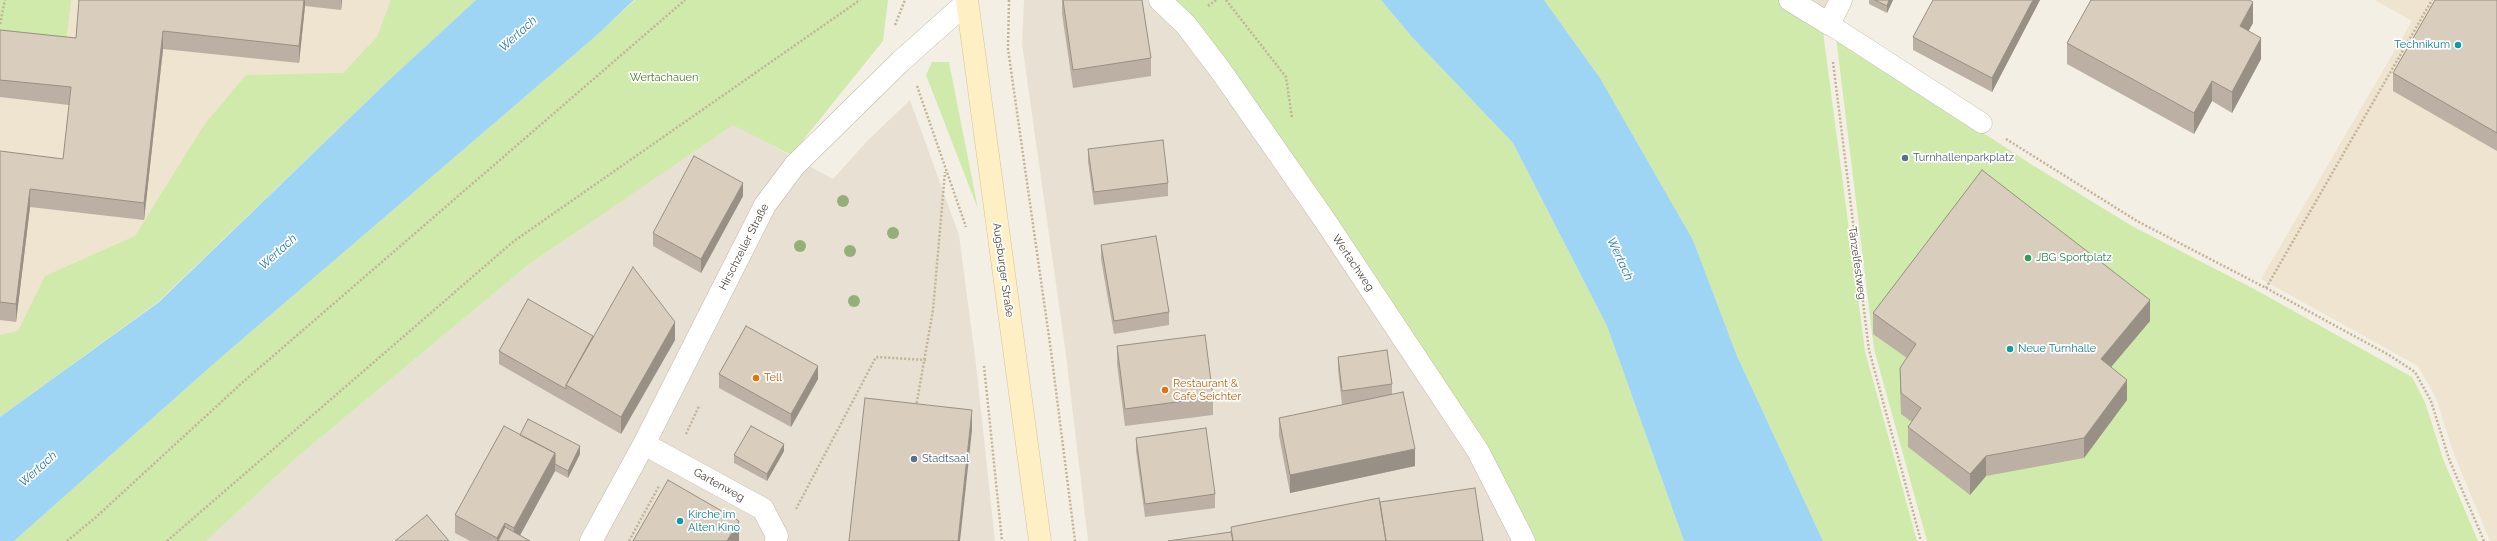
<!DOCTYPE html>
<meta charset="utf-8">
<style>
body{margin:0}
canvas{display:block;background:#f4efe5}
</style>
<canvas width="2497" height="541"></canvas>
<script>
const ctx = document.querySelector('canvas').getContext('2d');
ctx.lineJoin = 'round';
function fillPath(path, color) { ctx.fillStyle = color; ctx.fill(path, 'evenodd'); }
const poly = rows => new Path2D(rows.map(r => 'M' + r).join(''));
function trace(path, color, width, dash) { ctx.strokeStyle = color; ctx.lineWidth = width; ctx.lineCap = dash ? 'butt' : 'round'; ctx.setLineDash(dash || []); ctx.stroke(path); }
function write(font, color, halo, rows, align = 'center') {
  ctx.font = font + ' Raleway,sans-serif'; ctx.lineWidth = 3.5; ctx.setLineDash([]); ctx.textBaseline = 'middle'; ctx.strokeStyle = halo; ctx.fillStyle = color; for (const [text, x, y, turn = 0] of rows) {
    ctx.save(); ctx.translate(x, y); ctx.rotate((+turn || 0) * Math.PI / 180); ctx.textAlign = isNaN(turn) ? turn : align; if (halo) ctx.strokeText(text, 0, 0); ctx.fillText(text, 0, 0); ctx.restore();
  }
}
fillPath(poly([
 [1024,0,1147,0,1165,16,1212,78,1317,226,1470,455,1515,541,1088,541,1066,355,1022,44],
 [1801,0,1835,0,1827,16],
 [910,100,959,235,976,364,995,541,206,541,295,459,528,265,733,124,833,179,868,140]
]), '#e8e1d3');
fillPath(poly([
 [0,0,414,0,343,73,0,380],
 [2375,0,2497,0,2497,541,2490,541,2453,452,2436,398,2418,366,2261,279,2412,21]
]), '#eee4cf');
fillPath(poly([
 [0,0,71,0,66,43,0,35],
 [391,0,476,0,387,82,158,302,0,417,0,335,18,331,45,276,135,236,204,125,246,75,343,73,377,37],
 [635,0,888,0,883,41,791,155,733,125,528,265,295,459,206,541,14,541,218,360,597,35],
 [1174,0,1381,0,1412,37,1513,143,1607,326,1684,541,1535,541,1486,446],
 [1544,0,1783,0,1822,24,1865,351,1917,541,1823,541,1737,356,1693,240,1600,78],
 [1836,37,2034,166,2132,226,2256,290,2412,377,2425,402,2443,459,2478,541,1927,541,1874,349],
 [932,62,949,62,978,209,926,75]
]), '#d0eaac');
fillPath(poly([
 [476,0,634,0,597,35,218,360,14,541,0,541,0,417,159,302,387,82],
 [1381,0,1544,0,1600,78,1693,240,1737,356,1823,541,1684,541,1607,326,1513,143,1412,37]
]), '#9ed4f4');
const service = poly([
 [1829,24,1982,123]
]);
const minor = poly([
 [1160,0,1186,25,1221,71,1326,222,1478,451,1524,541],
 [1790,0,1829,24,1841,0],
 [644,444,763,509,777,536,776,541],
 [591,541,644,444,765,205,795,165,901,61,966,3]
]);
const secondary = poly([
 [967,0,1040,541]
]);
trace(service, '#c3b9ab', 21);
trace(minor, '#c3b9ab', 23);
trace(secondary, '#d6c393', 23);
trace(poly([
 [1009,0,1008,49,1051,351,1075,541],
 [1226,0,1286,77,1292,118],
 [1208,6,1216,0],
 [0,24,5,0],
 [895,25,905,0],
 [1833,62,1869,350,1921,541],
 [917,86,966,227],
 [2006,139,2137,221,2266,288,2389,355,2415,372,2431,401,2449,459,2484,541],
 [2266,288,2432,0],
 [984,366,1002,541],
 [916,407,933,310,945,172],
 [686,434,699,406],
 [796,509,876,357,926,360],
 [67,541,95,518,243,382,685,0],
 [167,541,514,241,860,0],
 [629,541,659,486]
]), '#c2b298', 2.5, [2, 2]);
trace(service, '#fff', 20);
trace(minor, '#fff', 22);
trace(secondary, '#ffefc4', 22);
ctx.fillStyle = '#95af7b';
for (const [x, y] of [
 [843,201],
 [893,233],
 [800,246],
 [850,251],
 [854,301]
]) { ctx.beginPath(); ctx.arc(x, y, 6, 0, 2 * Math.PI); ctx.fill(); }
fillPath(poly([
 [79,0,342,0,341,10,305,6,299,63,163,49,144,220,30,207,16,322,0,320,0,151,63,159,69,105,0,97,0,30,76,38],
 [1062,0,1142,0,1151,58,1151,76,1073,88,1062,14],
 [1869,0,1893,0,1887,13,1869,4],
 [2040,0,1992,92,1913,50,1913,37],
 [2497,0,2497,151,2393,91,2393,73],
 [2253,23,2248,31,2261,59,2232,113,2212,101,2194,134,2067,64,2067,43],
 [1088,149,1168,183,1168,196,1094,205,1088,162],
 [743,196,701,273,653,246,653,233],
 [1101,245,1169,312,1169,325,1114,334,1101,259],
 [1873,313,2150,321,2111,367,2127,400,2084,458,1986,476,1970,495,1908,447,1908,427,1912,422,1901,414,1900,388,1900,368,1907,358,1873,334],
 [593,336,675,340,621,434,499,364,499,351],
 [1117,346,1213,397,1213,415,1125,426,1117,364],
 [1338,357,1392,384,1392,394,1415,466,1290,493,1279,436,1279,418,1347,404,1342,404,1338,370],
 [719,374,818,379,791,427,719,388],
 [520,435,580,454,568,478,555,471,520,535,530,541,470,541,455,533,455,515],
 [1136,438,1215,494,1215,508,1145,517,1136,451],
 [784,451,767,481,734,463,734,455]
]), '#bbb0a3');
fillPath(poly([
 [304,0,305,0,305,6,299,63,299,46],
 [341,0,342,0,341,10],
 [1889,0,1893,0,1887,13,1887,6],
 [2033,0,2040,0,1992,92,1992,78],
 [2253,2,2253,23,2240,47,2240,26],
 [163,31,163,49,144,220,144,203],
 [2261,38,2261,59,2232,113,2232,92],
 [2212,81,2212,101,2194,134,2194,113],
 [743,183,743,196,701,273,701,259],
 [30,189,30,207,16,322,16,304],
 [2150,300,2150,321,2101,379,2101,359],
 [675,322,675,340,621,434,621,417],
 [818,366,818,379,791,427,791,414],
 [2127,380,2127,400,2084,458,2084,438],
 [972,410,972,430,960,541,958,541],
 [784,444,784,451,767,481,767,474],
 [580,446,580,454,568,478,568,471],
 [1415,449,1415,466,1290,493,1290,475],
 [555,453,555,471,517,541,514,541,514,528],
 [1986,456,1986,476,1970,495,1970,474],
 [739,521,739,541,727,541],
 [505,523,505,541,497,541,497,538]
]), '#989084');
const building = poly([
 [79,0,304,0,299,46,163,31,144,203,30,189,16,304,0,302,0,151,63,159,71,87,0,80,0,30,76,38,79,0],
 [1063,0,1142,0,1151,58,1073,70,1063,0],
 [1875,0,1889,0,1887,6,1875,0],
 [1933,0,2033,0,1992,78,1913,37,1933,0],
 [2091,0,2249,0,2253,2,2240,26,2261,38,2232,92,2212,81,2194,113,2067,43,2091,0],
 [2435,0,2497,0,2497,133,2393,73,2435,0],
 [1163,140,1168,183,1094,192,1088,149,1163,140],
 [694,156,743,183,701,259,653,233,694,156],
 [1982,170,2150,300,2101,359,2127,380,2084,438,1986,456,1970,474,1908,427,1921,408,1901,393,1900,368,1916,344,1873,313,1982,170],
 [1156,236,1169,312,1114,321,1101,245,1156,236],
 [633,267,675,322,621,417,566,385,633,267],
 [528,299,593,336,566,385,566,389,499,351,528,299],
 [746,326,818,366,791,414,719,374,746,326],
 [1205,335,1213,397,1125,409,1117,346,1205,335],
 [1387,350,1392,384,1342,391,1338,357,1387,350],
 [1403,392,1415,449,1290,475,1279,418,1403,392],
 [865,398,972,410,958,541,849,541,865,398],
 [528,419,580,446,568,471,555,464,555,453,520,435,528,419],
 [504,426,555,453,514,528,505,523,497,538,455,515,504,426],
 [751,426,784,444,767,474,734,455,751,426],
 [1206,428,1215,494,1145,504,1136,438,1206,428],
 [668,480,739,521,727,541,633,541,668,480],
 [1475,488,1483,541,1386,541,1380,502,1475,488],
 [1379,498,1386,541,1233,541,1231,527,1379,498],
 [427,515,449,541,395,541,427,515],
 [505,527,530,541,498,541,505,527],
 [1231,532,1233,541,1168,541,1231,532]
]);
fillPath(building, '#d9cdbd');
trace(building, '#989084', 1);
for (const [x, y, r, color] of [
 [2458,45,4,"#0f9aa8"],
 [1905,158,4,"#5c6f8a"],
 [2028,258,4,"#2e9e5b"],
 [2010,349,4,"#0f9aa8"],
 [756,378,4,"#e8710a"],
 [1165,390,4,"#e8710a"],
 [914,459,4,"#5c6f8a"],
 [680,521,4,"#0f9aa8"]
]) { const dot = new Path2D(); dot.arc(x, y, r, 0, 2 * Math.PI); ctx.fillStyle = color; ctx.fill(dot); trace(dot, '#fff', 1.5); }
write('11px', '#0d838f', '#fff', [
 ["Technikum",2450,45,"right"],
 ["Neue Turnhalle",2018,349],
 ["Kirche im",688,515],
 ["Alten Kino",688,528]
], 'left');
write('11px', '#487b25', '#fff', [
 ["Wertachauen",664,78]
]);
write('11px', '#4e5e75', '#fff', [
 ["Turnhallenparkplatz",1913,158],
 ["Stadtsaal",922,459]
], 'left');
write('11px', '#473f35', '#fff', [
 ["Hirschzeller Straße",744,247,-63],
 ["Wertachweg",1353,263,56],
 ["Tänzelfestweg",1857,263,82],
 ["Augsburger Straße",1003,270,82],
 ["Gartenweg",719,485,29]
]);
write('11px', '#27864d', '#fff', [
 ["JBG Sportplatz",2036,258]
], 'left');
write('11px', '#c56008', '#fff', [
 ["Tell",764,378],
 ["Restaurant &",1173,384],
 ["Café Seichter",1173,397]
], 'left');
write('italic 12px', '#277ab0', '#fff', [
 ["Wertach",518,34,-42],
 ["Wertach",278,252,-42],
 ["Wertach",1620,259,65],
 ["Wertach",38,469,-42]
]);
</script>
